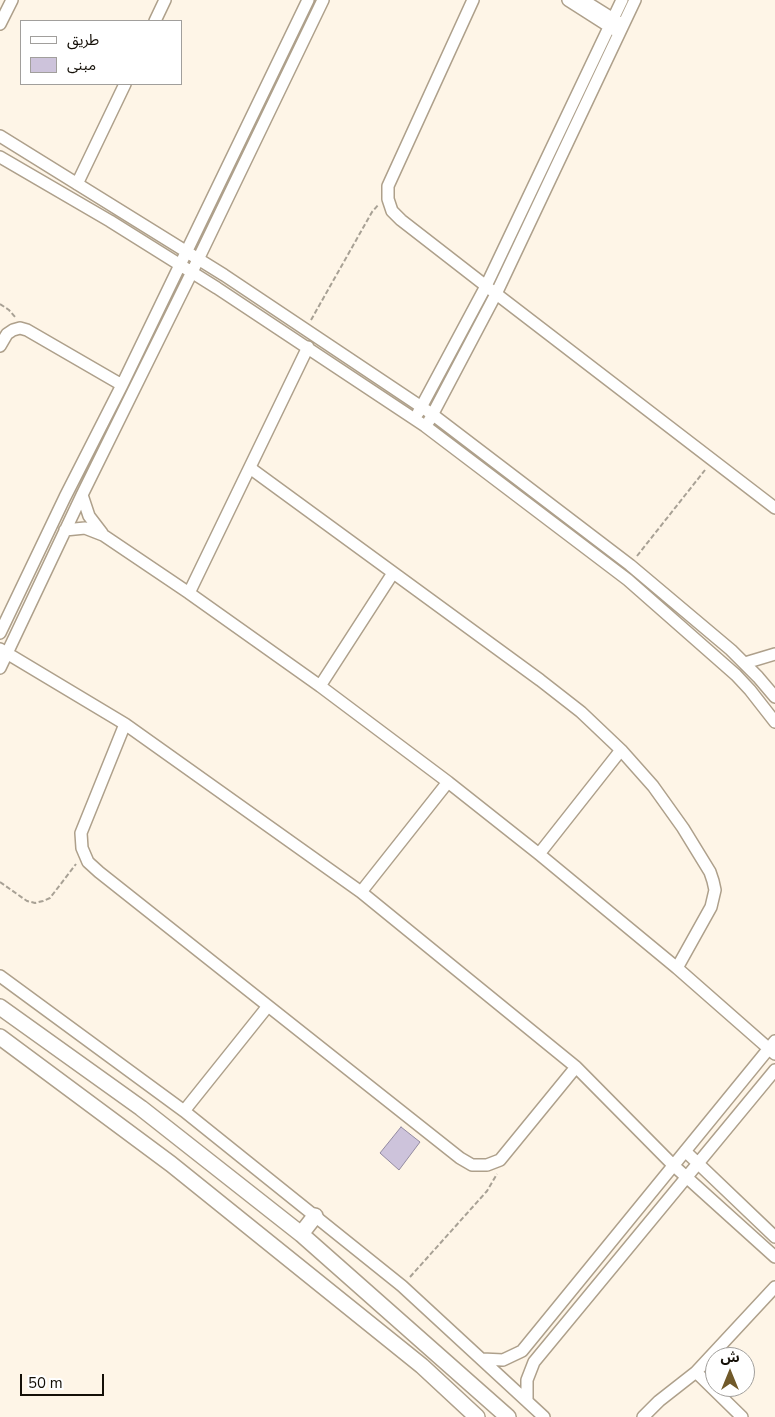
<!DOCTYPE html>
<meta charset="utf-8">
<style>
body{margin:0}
#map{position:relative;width:775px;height:1417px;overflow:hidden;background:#fef5e7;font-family:"Nunito Sans","Noto Sans Arabic",sans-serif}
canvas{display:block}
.legend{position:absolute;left:20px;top:20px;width:162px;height:65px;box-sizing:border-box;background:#fff;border:1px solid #a19f9c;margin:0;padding:6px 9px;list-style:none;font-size:15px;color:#140f07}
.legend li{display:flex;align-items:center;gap:10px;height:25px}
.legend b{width:25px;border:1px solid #a19f9c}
.north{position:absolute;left:705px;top:1347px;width:50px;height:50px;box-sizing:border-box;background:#fff;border:1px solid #a19f9c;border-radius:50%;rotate:0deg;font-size:14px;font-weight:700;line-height:20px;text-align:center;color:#140f07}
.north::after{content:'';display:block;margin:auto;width:18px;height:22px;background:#715a2a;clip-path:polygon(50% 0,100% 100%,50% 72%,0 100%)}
.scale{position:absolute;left:20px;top:1374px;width:84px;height:22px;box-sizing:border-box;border:2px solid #140f07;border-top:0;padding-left:6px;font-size:15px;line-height:18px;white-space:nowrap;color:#140f07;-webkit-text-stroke:4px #fff;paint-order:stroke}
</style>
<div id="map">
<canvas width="775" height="1417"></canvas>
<ul class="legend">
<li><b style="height:6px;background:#fff"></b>طريق</li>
<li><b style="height:14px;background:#cdc3db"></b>مبنى</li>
</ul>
<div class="north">ش</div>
<div class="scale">50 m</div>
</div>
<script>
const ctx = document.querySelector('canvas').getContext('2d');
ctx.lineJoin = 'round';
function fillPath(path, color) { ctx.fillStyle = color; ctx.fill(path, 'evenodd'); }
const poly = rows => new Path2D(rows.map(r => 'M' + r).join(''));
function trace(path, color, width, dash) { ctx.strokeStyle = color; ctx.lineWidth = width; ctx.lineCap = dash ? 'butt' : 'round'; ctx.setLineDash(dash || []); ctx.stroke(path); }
const building = poly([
 [401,1127,420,1142,399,1170,380,1153,401,1127]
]);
fillPath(building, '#cdc3db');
trace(building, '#938aa0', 1);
const minor = poly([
 [473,0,388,186,388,199,392,211,401,220,486,286,775,508],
 [568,0,615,30],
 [583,0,618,22],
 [155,21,165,0],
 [0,24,12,0],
 [0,136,224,275,432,414,630,565,731,650,758,677,775,697],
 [0,157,110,221,217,288,425,426,628,580,736,675,750,690,775,722],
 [77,184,125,84],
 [0,346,7,334,13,330,20,328,27,330,122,385],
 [418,413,486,286,622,0],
 [429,421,496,294,635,0],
 [250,468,540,680,581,712,621,750,653,786,683,828,710,872,713,881,715,890,711,907,677,968],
 [82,495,89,516,102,533],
 [65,530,85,528,103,535,189,593,320,686,448,782,539,854,677,968,775,1054],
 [189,593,308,347],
 [0,633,65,497,122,385,308,0],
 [0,649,125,724,361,892,576,1067,673,1165,775,1257],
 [745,663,775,654],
 [0,668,82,495,192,272,323,0],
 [320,686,393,573],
 [125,724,81,833,82,848,88,862,99,872,460,1158,472,1165,487,1165,500,1160,576,1067],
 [539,854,621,750],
 [361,892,448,782],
 [0,976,184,1111,402,1286,544,1417],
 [184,1111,268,1006],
 [685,1151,775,1237],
 [482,1359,503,1360,522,1351,775,1041],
 [696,1372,742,1417],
 [527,1400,527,1380,534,1362,775,1070],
 [643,1417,659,1401,696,1372,775,1287]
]);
const tertiary = poly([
 [0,1007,141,1108,301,1234,508,1417],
 [0,1037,171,1164,422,1366,477,1417],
 [301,1234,315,1216]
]);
trace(minor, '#aea08b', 14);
trace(tertiary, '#aea08b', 18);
trace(poly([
 [0,304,9,310,15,317],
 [311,320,372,212,379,204],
 [637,556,705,470],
 [0,882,27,901,35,903,43,901,50,898,76,864],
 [410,1277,487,1191,497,1174]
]), '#a8a195', 2, [5, 2.5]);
trace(minor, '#fff', 11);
trace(tertiary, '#fff', 15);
</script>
